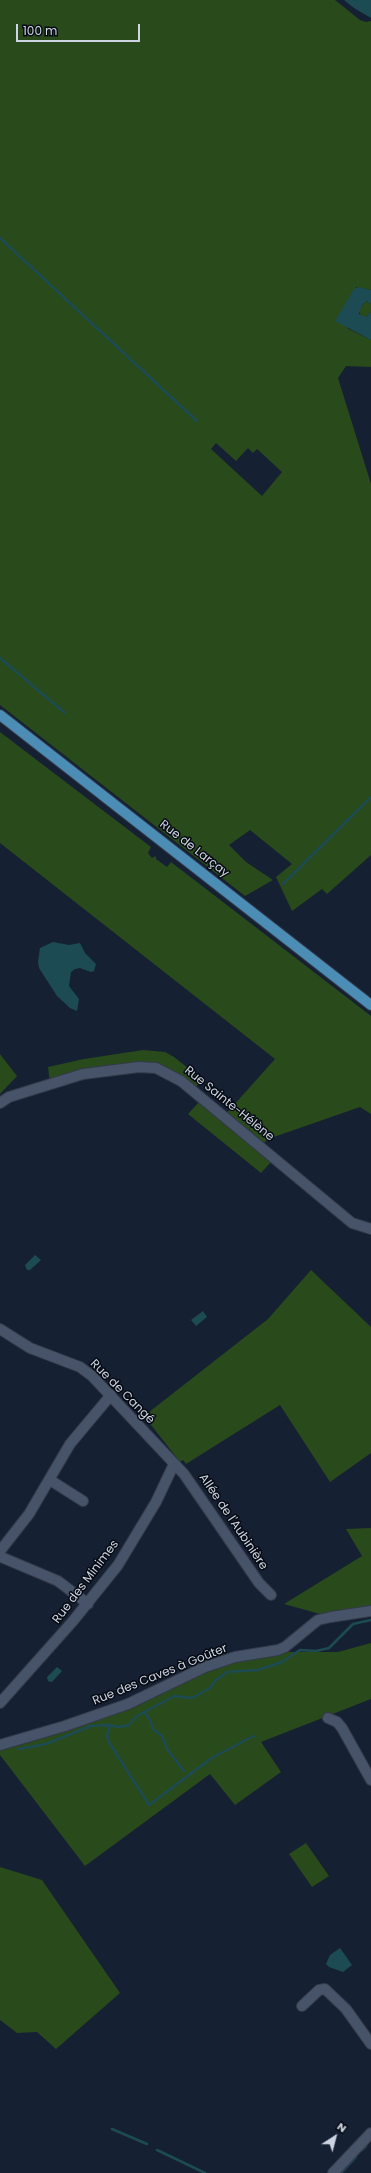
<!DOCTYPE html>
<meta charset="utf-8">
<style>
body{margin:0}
#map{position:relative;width:371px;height:2173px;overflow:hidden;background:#162033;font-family:Poppins,sans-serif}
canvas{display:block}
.north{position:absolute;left:315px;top:2117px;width:40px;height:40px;-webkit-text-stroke:3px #060a12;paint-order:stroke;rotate:36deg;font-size:11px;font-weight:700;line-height:16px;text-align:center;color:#cdd5e2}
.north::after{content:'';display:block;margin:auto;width:14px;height:18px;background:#cdd5e2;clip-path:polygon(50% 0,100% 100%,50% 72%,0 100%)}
.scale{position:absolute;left:16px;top:24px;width:124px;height:18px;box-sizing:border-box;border:2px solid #cdd5e2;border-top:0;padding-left:5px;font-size:12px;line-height:14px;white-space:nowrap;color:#cdd5e2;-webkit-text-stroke:3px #060a12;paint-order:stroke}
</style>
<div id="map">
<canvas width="371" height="2173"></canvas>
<div class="north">N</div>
<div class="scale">100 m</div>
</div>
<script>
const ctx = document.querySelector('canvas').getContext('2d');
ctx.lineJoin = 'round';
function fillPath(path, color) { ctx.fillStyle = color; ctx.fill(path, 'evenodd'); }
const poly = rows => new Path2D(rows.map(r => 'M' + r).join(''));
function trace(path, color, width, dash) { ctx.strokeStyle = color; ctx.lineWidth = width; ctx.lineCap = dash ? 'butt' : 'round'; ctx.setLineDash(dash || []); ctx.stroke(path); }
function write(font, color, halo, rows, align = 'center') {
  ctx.font = font + ' Poppins,sans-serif'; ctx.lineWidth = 3; ctx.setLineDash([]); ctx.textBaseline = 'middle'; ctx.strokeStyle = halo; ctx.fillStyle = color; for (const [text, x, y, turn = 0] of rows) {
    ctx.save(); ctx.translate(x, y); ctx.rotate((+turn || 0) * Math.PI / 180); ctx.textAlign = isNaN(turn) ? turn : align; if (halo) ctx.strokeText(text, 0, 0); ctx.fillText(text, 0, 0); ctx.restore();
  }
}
fillPath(poly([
 [0,0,335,0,360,20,366,22,371,21,371,290,356,287,347,328,371,340,371,367,346,366,338,378,371,484,371,855,327,894,322,889,292,911,276,877,292,864,250,830,229,845,246,862,273,880,245,896,0,705],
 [216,443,236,461,248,448,253,453,257,449,282,472,262,496,211,449],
 [367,301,371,304,371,312,366,317,361,316,359,311,362,305],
 [0,732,151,847,148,853,152,858,156,856,156,859,167,867,171,862,371,1016,371,1114,360,1107,268,1139,261,1146,224,1116,275,1059,0,843],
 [143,1050,165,1052,174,1057,202,1079,193,1091,148,1067,50,1084,48,1067,84,1059],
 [0,1054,17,1076,0,1094],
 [199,1102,271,1162,261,1173,188,1114],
 [311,1270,371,1327,371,1453,330,1482,280,1405,186,1464,183,1460,180,1462,144,1416,268,1319],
 [371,1528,371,1611,331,1617,284,1604,362,1556,346,1529],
 [371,1643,371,1699,261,1742,281,1772,235,1805,210,1774,85,1866,0,1755,0,1745,65,1726,194,1672,263,1652,338,1652],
 [306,1843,329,1876,312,1887,289,1854],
 [0,1867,42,1880,120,1993,56,2049,37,2032,17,2033,0,2020]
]), '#294a1b');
fillPath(poly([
 [344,0,371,0,371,18,354,8],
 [358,287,371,290,371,304,367,301,362,305,359,314,366,317,371,312,371,340,335,321,354,289],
 [53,942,69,945,80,943,85,953,96,964,94,971,91,972,80,968,75,969,71,972,69,986,79,999,77,1011,70,1008,57,996,39,968,38,962,40,948],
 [35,1255,41,1260,30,1270,27,1270,25,1265],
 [203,1311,207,1317,196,1326,191,1320],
 [57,1667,62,1671,52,1682,48,1681,47,1677],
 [340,1948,352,1965,343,1972,329,1967,326,1964,330,1955]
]), '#1d4b54');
trace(poly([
 [0,238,197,421],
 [0,658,65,713],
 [283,884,371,797],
 [145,1713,150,1720,153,1729,162,1736,167,1749,184,1771],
 [110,1725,107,1736,109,1742,149,1805,213,1757,254,1736],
 [19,1749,46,1744,91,1726,108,1725,119,1727,129,1725,137,1716,174,1696,192,1698,210,1688,215,1681,227,1672,258,1670,282,1662,300,1650,316,1651,329,1648,353,1624,371,1620],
 [112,2129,147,2144],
 [157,2150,205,2173],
 [362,2150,366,2146],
 [341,2173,356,2157]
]), '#1d4b54', 2.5);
const street = poly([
 [0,1103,9,1097,83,1074,139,1067,156,1068,181,1081,352,1223,371,1229],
 [0,1329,30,1348,80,1367,92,1376,184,1474,259,1583,271,1595],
 [50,1480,83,1501],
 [0,1551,29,1514,70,1444,111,1395],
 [0,1554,1,1557,58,1581,88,1604],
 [0,1703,73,1621,118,1565,156,1502,174,1464],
 [328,1718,337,1722,342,1728,371,1780],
 [0,1745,65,1726,128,1704,205,1667,235,1657,278,1650,285,1647,318,1620,331,1617,371,1611],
 [302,2006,319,1990,325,1989,346,2009,371,2044],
 [333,2173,371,2133]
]);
const primary = poly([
 [0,715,371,1005]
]);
trace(street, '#333a4a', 12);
trace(primary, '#333a4a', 12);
trace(street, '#475369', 10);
trace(primary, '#4c8db5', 10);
write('12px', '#cdd5e2', '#060a12', [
 ["Rue de Larçay",194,849,38],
 ["Rue Sainte-Hélène",229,1104,39],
 ["Rue de Cangé",122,1392,45],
 ["Allée de l'Aubinière",233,1522,56],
 ["Rue des Minimes",86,1582,-53],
 ["Rue des Caves à Goûter",160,1675,-22]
]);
</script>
